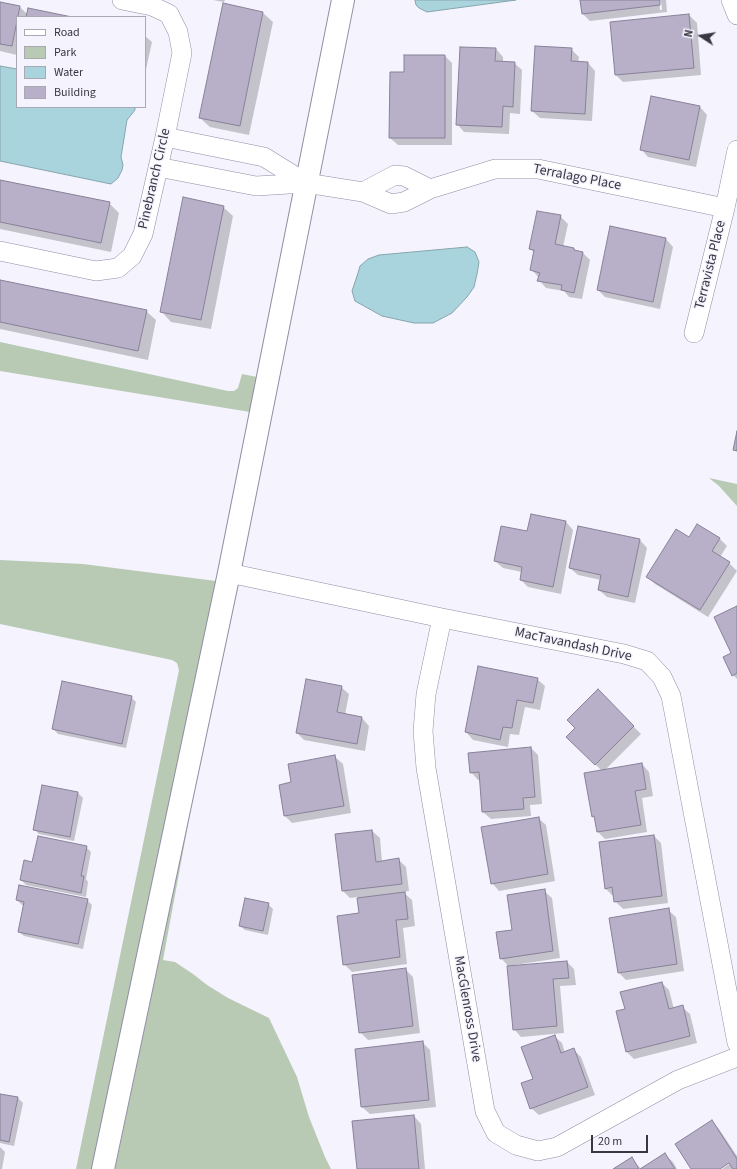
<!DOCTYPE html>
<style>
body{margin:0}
#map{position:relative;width:737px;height:1169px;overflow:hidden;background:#f5f3fe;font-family:"Source Sans 3",sans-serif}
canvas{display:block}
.legend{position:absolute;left:16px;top:16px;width:130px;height:92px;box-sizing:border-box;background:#f5f3fe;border:1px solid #aaa8b2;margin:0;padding:5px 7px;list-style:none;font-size:12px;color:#393741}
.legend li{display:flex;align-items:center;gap:8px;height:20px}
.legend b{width:20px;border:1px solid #aaa8b2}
.north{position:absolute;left:681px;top:16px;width:40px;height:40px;-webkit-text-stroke:3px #f5f3fe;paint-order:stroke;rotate:282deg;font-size:11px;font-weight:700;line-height:16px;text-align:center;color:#393741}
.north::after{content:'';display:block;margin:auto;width:14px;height:18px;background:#393741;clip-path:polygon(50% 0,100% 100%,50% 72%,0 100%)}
.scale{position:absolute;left:591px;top:1135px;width:57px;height:18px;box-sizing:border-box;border:2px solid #393741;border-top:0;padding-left:5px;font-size:12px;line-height:14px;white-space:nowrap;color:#393741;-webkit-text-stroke:3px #f5f3fe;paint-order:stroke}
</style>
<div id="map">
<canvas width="737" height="1169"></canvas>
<ul class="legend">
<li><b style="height:5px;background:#fff"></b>Road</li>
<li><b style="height:11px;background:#b9cab4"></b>Park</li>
<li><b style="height:11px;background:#a9d4dd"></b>Water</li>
<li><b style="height:11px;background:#b7b0c8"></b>Building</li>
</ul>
<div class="north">N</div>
<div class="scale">20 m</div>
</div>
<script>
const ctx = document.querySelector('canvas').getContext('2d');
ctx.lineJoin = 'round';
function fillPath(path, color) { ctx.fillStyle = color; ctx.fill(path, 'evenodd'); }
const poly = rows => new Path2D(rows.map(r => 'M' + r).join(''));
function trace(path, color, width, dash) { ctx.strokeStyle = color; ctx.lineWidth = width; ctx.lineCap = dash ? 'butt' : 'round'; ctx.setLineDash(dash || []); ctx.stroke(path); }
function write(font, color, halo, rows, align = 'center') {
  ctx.font = font + ' "Source Sans 3",sans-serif'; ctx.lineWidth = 3; ctx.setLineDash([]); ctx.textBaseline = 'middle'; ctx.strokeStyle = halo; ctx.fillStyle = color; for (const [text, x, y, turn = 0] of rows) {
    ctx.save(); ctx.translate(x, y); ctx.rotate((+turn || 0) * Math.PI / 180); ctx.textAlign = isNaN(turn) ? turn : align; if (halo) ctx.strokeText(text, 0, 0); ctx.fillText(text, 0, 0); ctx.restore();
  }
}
fillPath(poly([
 [0,342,228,391,234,391,238,388,242,374,257,377,250,412,0,371],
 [709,478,737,484,737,506,719,486],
 [0,560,83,564,216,581,92,1169,76,1169,179,670,177,663,172,660,0,624],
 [192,803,163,960,175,962,193,974,207,985,228,998,269,1018,297,1077,309,1117,325,1157,331,1169,115,1169]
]), '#b9cab4');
const water = poly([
 [415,0,516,0,427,12,419,8,416,5,415,0],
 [0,66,17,69,17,107,135,107,135,110,127,120,121,157,123,165,122,170,118,178,111,184,0,161,0,66],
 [467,247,475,252,479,262,477,274,474,287,467,297,452,313,433,323,414,323,382,316,355,301,352,291,358,273,360,266,368,259,379,255,467,247]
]);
fillPath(water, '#a9d4dd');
trace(water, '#87a5ae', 1);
fillPath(poly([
 [213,0,225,0,224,2],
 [581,0,659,0,660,10,662,10,661,0,666,0,667,12,590,21,583,14],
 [0,3,20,7,28,15,67,17,17,17,17,55,0,51],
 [263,13,273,22,249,135,210,127,200,118],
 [689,15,697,23,701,75,623,82,616,75,611,23],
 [145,36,152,42,145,74],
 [496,49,503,57,503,62,514,63,522,70,520,114,510,113,509,134,464,132,457,124],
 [571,49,579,57,578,63,588,63,595,71,592,121,540,118,532,111],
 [445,56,452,63,452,145,398,145,390,138],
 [652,97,700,107,707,115,696,167,648,157,641,149],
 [0,181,109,203,119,213,111,252,0,229],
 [223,207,233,216,211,329,171,322,162,312],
 [560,216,568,224,563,247,574,249,577,252,583,253,590,260,582,299,569,297,564,291,546,288,539,280,539,278,532,270,535,253,530,249],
 [666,239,673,247,660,309,605,297,598,290],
 [0,281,146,311,156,320,148,360,0,329],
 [531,515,566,522,573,530,561,594,528,587,521,580,522,572,503,568,495,561,528,532],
 [697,525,720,539,727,546,720,557,729,563,737,571,708,617,655,584,648,577,689,538],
 [640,540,647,548,635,603,607,597,599,590,601,580,578,575,570,568],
 [737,607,737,679,733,675,732,653],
 [537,679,545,686,540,710,525,707,519,735,510,734,508,747,473,740,466,732],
 [341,687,349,694,345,715,362,718,369,726,365,751,304,740,297,733],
 [598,691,641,734,604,771,642,764,649,772,653,796,642,798,647,832,605,839,598,832,596,820,593,816,602,771,568,737,576,728],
 [131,697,136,702,126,748,58,734,53,729],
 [531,748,538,755,542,804,530,805,531,816,491,819,483,812,481,779,478,780,471,772],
 [335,757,343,764,351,813,292,823,285,816,292,783],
 [78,793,83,798,74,841,39,834,34,829],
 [538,818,546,825,555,881,499,891,492,883],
 [372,831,380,838,382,862,399,860,406,867,409,891,403,892,412,900,415,926,403,928,407,964,352,972,344,964,360,914,358,897,350,898,343,891,336,835],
 [654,836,661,843,668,903,623,909,615,901,614,895,613,896,605,888],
 [86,847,91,852,86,879,88,882,86,897,26,885,21,880,33,863],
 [544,891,552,898,560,958,508,966,501,958,513,931],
 [17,900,87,900,92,905,83,949,24,936,19,932,24,905,22,905],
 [268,904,273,909,268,935,245,930,240,926],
 [668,910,676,917,684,971,626,980,619,973],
 [567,962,574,969,576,985,560,986,564,1033,521,1037,514,1029,508,967],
 [405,969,413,977,420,1033,368,1040,360,1032],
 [662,983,669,990,674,1009,682,1007,690,1014,697,1043,634,1059,627,1052,626,1010],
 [554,1036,562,1043,565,1053,574,1050,581,1057,595,1095,539,1115,531,1108,534,1080],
 [422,1042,430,1050,436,1107,370,1114,362,1107,357,1049],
 [0,1095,18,1098,23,1103,14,1146,0,1143],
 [414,1116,421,1124,425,1169,358,1169],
 [712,1121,719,1129,737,1156,737,1169,722,1169,734,1161,733,1160,719,1169,692,1169],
 [0,1147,5,1152,2,1169,0,1169],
 [665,1155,673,1162,677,1169,642,1169],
 [632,1159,641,1169,615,1169]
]), '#0003');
const building = poly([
 [580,0,660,0,660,5,582,14,580,0],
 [0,2,20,6,12,46,0,44,0,2],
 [223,3,263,12,240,126,199,118,223,3],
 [28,8,72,17,26,17,28,8],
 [689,14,694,68,615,75,610,22,689,14],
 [535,46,572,48,571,61,588,62,585,114,531,111,535,46],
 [460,47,496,48,495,61,515,62,513,107,503,106,502,127,456,125,460,47],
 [404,55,445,55,445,138,389,138,390,72,404,72,404,55],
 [651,96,700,106,689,160,640,150,651,96],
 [0,180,110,202,101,243,0,222,0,180],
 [183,197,224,206,201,320,160,312,183,197],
 [537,211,561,215,555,244,574,248,574,250,583,252,574,293,561,290,562,285,537,281,540,273,530,270,534,250,529,249,537,211],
 [610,226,666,238,653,302,597,290,610,226],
 [0,280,147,310,138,351,0,322,0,280],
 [737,431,737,451,733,450,737,431],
 [531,514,566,521,553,587,520,580,522,567,494,561,501,526,527,531,531,514],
 [697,524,720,538,712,551,730,562,700,610,646,577,676,529,689,537,697,524],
 [578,526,640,539,628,597,598,590,601,575,569,568,578,526],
 [737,606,737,673,732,676,723,657,731,653,714,617,737,606],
 [478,666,538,678,533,703,517,700,512,728,503,727,500,740,465,732,478,666],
 [306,679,342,686,337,712,362,717,357,744,296,733,306,679],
 [62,681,132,696,122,744,52,729,62,681],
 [598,689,634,726,595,765,566,737,575,728,567,720,598,689],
 [531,747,535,797,523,798,524,809,482,812,479,772,470,773,468,753,531,747],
 [335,755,344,806,284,816,279,785,291,782,288,764,335,755],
 [642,763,646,789,635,791,641,825,597,832,594,816,592,817,584,773,642,763],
 [42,785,78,792,70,837,33,830,42,785],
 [539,817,548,874,491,884,481,827,539,817],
 [372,830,376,862,399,858,402,884,342,891,335,834,372,830],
 [654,835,662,896,614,902,612,887,605,889,599,842,654,835],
 [38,836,87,846,81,876,84,876,81,893,20,880,24,860,32,862,38,836],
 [19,885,88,899,78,944,18,932,24,902,16,900,19,885],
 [545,889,553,951,500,959,496,932,512,930,507,895,545,889],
 [405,892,408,919,396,920,400,957,343,965,337,916,359,913,357,898,405,892],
 [245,898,269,903,263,931,239,926,245,898],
 [669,908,677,964,618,973,609,918,669,908],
 [567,961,569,978,553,979,557,1026,513,1030,507,966,567,961],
 [406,968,413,1026,359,1033,352,975,406,968],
 [662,982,669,1009,683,1005,690,1036,626,1052,616,1011,625,1009,620,992,662,982],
 [555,1035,561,1053,574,1048,588,1087,530,1109,521,1083,533,1079,521,1047,555,1035],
 [423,1041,429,1100,361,1107,355,1049,423,1041],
 [0,1094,18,1097,9,1142,0,1140,0,1094],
 [414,1115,419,1169,357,1169,352,1121,414,1115],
 [712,1120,737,1159,737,1169,733,1169,729,1163,720,1169,691,1169,675,1144,712,1120],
 [665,1153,675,1169,640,1169,665,1153],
 [632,1157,639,1169,613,1169,632,1157]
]);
fillPath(building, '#b7b0c8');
trace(building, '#888198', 1);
const minor = poly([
 [731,0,737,15],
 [165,137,264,157,306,183],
 [158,167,256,186,306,183,363,192,391,204,404,202,430,189,495,169,538,169,725,208],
 [363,192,395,175,404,176,430,189],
 [0,251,96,271,118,268,132,256,143,234,165,137,182,53,178,32,169,14,152,6,122,0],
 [694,333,725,208,737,150],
 [229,573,442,618,624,654,647,661,662,677,671,696,737,1043],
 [442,618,426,694,423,731,426,768,485,1111,496,1133,516,1145,538,1151,557,1147,678,1080,737,1057]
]);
const primary = poly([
 [103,1169,229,573,343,0]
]);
trace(minor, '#918da4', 20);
trace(primary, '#918da4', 24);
trace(minor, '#fff', 19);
trace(primary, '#fff', 22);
write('14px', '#393741', '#f5f3fe', [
 ["Terralago Place",577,178,11],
 ["Pinebranch Circle",155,179,-77],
 ["Terravista Place",711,265,-76],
 ["MacTavandash Drive",573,645,12],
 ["MacGlenross Drive",467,1009,80]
]);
</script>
